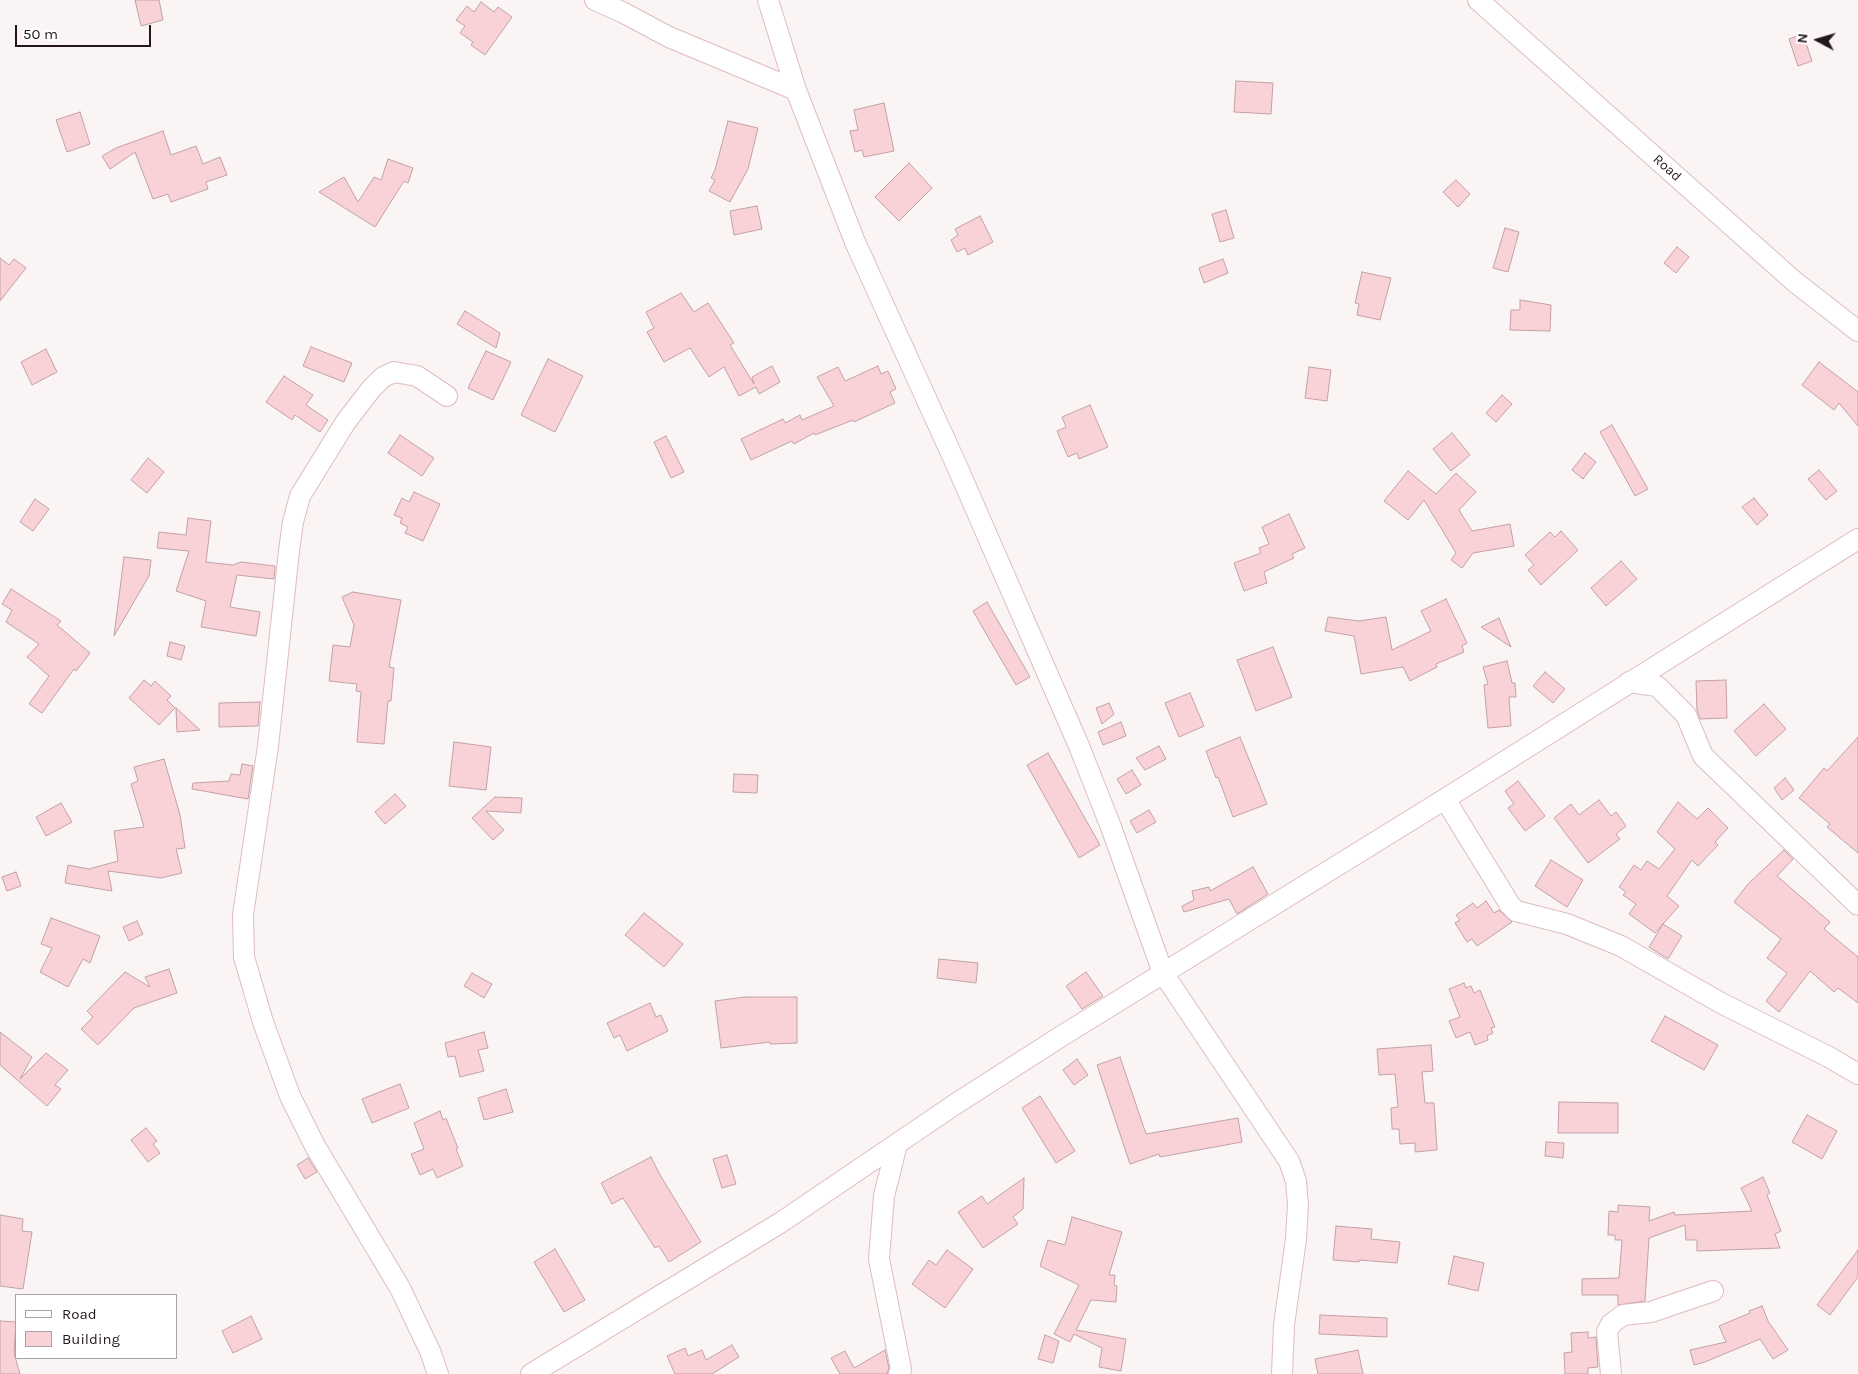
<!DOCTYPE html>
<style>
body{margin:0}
#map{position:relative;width:1858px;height:1374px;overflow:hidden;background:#fbf4f4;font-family:Karla,sans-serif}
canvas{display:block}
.legend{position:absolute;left:15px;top:1294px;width:162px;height:65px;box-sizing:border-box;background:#fff;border:1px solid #a7a2a3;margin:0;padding:6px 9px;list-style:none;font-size:15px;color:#231719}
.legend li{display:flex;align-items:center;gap:10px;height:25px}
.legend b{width:25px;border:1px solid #a7a2a3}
.north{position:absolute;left:1793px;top:15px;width:50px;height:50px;-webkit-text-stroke:4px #fff;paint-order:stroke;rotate:276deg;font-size:14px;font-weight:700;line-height:20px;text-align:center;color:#231719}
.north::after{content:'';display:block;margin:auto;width:18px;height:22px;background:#231719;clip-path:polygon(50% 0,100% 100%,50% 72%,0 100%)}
.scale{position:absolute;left:15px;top:25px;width:136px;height:22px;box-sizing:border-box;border:2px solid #231719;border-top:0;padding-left:6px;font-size:15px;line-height:18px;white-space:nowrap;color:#231719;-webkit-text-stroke:4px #fff;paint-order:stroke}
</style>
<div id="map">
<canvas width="1858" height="1374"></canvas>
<ul class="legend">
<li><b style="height:6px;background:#fff"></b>Road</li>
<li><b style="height:14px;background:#f9d2d7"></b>Building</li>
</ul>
<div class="north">N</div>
<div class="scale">50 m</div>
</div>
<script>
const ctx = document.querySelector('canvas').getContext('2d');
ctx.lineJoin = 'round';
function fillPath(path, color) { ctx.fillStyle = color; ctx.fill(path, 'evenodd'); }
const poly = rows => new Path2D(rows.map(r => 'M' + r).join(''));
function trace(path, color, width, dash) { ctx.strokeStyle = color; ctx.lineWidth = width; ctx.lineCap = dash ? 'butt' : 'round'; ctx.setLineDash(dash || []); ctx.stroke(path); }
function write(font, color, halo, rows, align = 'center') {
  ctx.font = font + ' Karla,sans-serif'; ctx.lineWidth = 4.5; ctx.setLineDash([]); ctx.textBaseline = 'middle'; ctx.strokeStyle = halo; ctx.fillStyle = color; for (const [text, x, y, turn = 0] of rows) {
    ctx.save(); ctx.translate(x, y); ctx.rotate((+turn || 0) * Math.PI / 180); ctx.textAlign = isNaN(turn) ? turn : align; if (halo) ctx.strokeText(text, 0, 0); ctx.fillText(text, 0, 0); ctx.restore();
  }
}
const building = poly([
 [135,0,159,0,163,20,141,26,135,0],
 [481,2,494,12,498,7,512,17,485,55,471,45,473,42,460,33,465,26,456,20,467,6,474,12,481,2],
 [1803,34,1812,61,1798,66,1789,39,1803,34],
 [1236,81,1273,83,1271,114,1234,112,1236,81],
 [884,103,894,151,864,157,862,150,855,152,850,131,858,130,854,110,884,103],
 [80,112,90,144,67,152,56,120,80,112],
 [728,121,758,128,748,169,730,202,709,191,715,180,711,178,715,170,728,121],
 [163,131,171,155,196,146,203,164,220,157,227,175,206,182,208,189,171,202,168,194,153,199,135,152,110,169,102,156,116,148,163,131],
 [388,159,413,168,408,183,404,181,375,227,319,192,344,177,358,202,374,177,381,180,388,159],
 [909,163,932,188,899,221,875,197,909,163],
 [1456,180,1470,194,1458,207,1443,192,1456,180],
 [757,206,762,229,734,235,730,211,757,206],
 [1226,210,1234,238,1220,242,1212,214,1226,210],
 [980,216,993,242,968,255,965,248,957,252,951,240,958,235,955,229,980,216],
 [1505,228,1519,232,1508,272,1493,268,1505,228],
 [1677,247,1689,257,1676,273,1664,263,1677,247],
 [0,258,9,265,14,259,26,268,0,301,0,258],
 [1223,259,1228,273,1204,283,1199,268,1223,259],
 [1362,272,1391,278,1380,320,1357,315,1359,304,1355,303,1362,272],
 [681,293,694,312,708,303,734,343,730,345,754,384,752,377,772,366,780,382,759,394,756,387,739,396,724,367,709,377,690,348,664,362,647,332,654,328,646,312,681,293],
 [1520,300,1551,305,1550,331,1510,330,1511,310,1520,310,1520,300],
 [465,311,500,333,496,348,457,324,465,311],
 [311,347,352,363,344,382,303,366,311,347],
 [46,349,57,372,32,385,21,362,46,349],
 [486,351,511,362,493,400,468,388,486,351],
 [548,359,583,376,555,432,521,415,548,359],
 [1819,362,1858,392,1858,426,1839,403,1834,410,1802,385,1819,362],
 [878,366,881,374,888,371,896,389,890,392,895,403,854,422,853,420,815,435,814,433,794,444,792,441,751,460,741,439,783,419,785,423,800,415,802,420,834,406,817,377,838,367,845,381,878,366],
 [1309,367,1331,370,1327,401,1305,398,1309,367],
 [284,376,313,395,306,405,328,420,320,432,295,415,292,420,266,402,284,376],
 [1502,395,1512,404,1496,422,1486,413,1502,395],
 [1090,405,1108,447,1079,459,1077,453,1068,457,1057,431,1066,427,1062,417,1090,405],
 [1612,425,1648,489,1635,496,1600,432,1612,425],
 [1452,433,1470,455,1451,471,1433,449,1452,433],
 [400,435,434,458,422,476,388,453,400,435],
 [666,436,684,472,671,478,654,442,666,436],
 [1585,453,1596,462,1583,479,1572,470,1585,453],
 [148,458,164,472,147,493,131,480,148,458],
 [1819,470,1837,491,1826,500,1808,479,1819,470],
 [1408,471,1436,494,1456,473,1476,492,1459,510,1472,531,1510,524,1514,546,1473,553,1462,568,1451,560,1456,553,1424,500,1408,520,1384,501,1408,471],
 [414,492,440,504,423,541,405,533,408,527,400,523,402,518,394,515,402,498,409,502,414,492],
 [1754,498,1768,515,1757,525,1742,507,1754,498],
 [35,499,49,509,33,531,20,522,35,499],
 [1289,514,1305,548,1292,554,1294,558,1264,572,1267,583,1244,591,1234,563,1261,553,1259,548,1269,544,1262,527,1289,514],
 [188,518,211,521,206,562,233,565,241,562,275,566,274,579,237,575,230,607,260,612,256,636,201,627,206,601,176,591,189,551,157,548,159,532,186,535,188,518],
 [1561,531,1578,550,1541,585,1528,570,1534,565,1525,555,1550,532,1555,537,1561,531],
 [124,557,151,560,149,576,114,636,124,557],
 [1621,561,1637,579,1606,606,1591,588,1621,561],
 [11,589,61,621,57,625,90,653,76,671,74,669,42,713,29,704,49,676,27,657,39,644,6,622,12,610,2,604,11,589],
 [353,592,401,600,389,667,394,668,391,701,388,701,384,744,357,742,361,692,356,691,357,684,329,681,333,645,350,647,354,625,342,597,353,592],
 [1446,599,1467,643,1462,646,1464,652,1436,664,1437,667,1410,681,1403,667,1361,674,1354,636,1325,631,1328,617,1359,621,1386,617,1392,650,1431,631,1421,611,1446,599],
 [987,602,1030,677,1016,685,973,611,987,602],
 [1499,618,1511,647,1481,627,1499,618],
 [170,642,185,646,181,660,167,656,170,642],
 [1273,647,1292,697,1256,711,1237,660,1273,647],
 [1507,661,1512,683,1515,683,1516,697,1509,697,1511,726,1488,728,1484,685,1488,684,1483,667,1507,661],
 [1545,672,1565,689,1553,703,1533,686,1545,672],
 [144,680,151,686,155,681,171,696,167,700,175,708,159,725,129,698,144,680],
 [1726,680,1727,718,1700,719,1697,710,1696,681,1726,680],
 [1190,693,1204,726,1179,737,1165,703,1190,693],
 [260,702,258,726,219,727,219,703,260,702],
 [1109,703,1114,714,1102,724,1096,708,1109,703],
 [1764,704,1786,729,1756,756,1734,731,1764,704],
 [176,708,200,730,177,732,176,708],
 [1121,722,1126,736,1103,745,1098,732,1121,722],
 [1240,737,1267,804,1233,817,1218,777,1216,778,1206,751,1240,737],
 [1858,737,1858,853,1827,827,1830,824,1799,798,1824,768,1827,771,1858,737],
 [454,742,491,747,486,790,449,786,454,742],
 [1159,746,1166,759,1145,770,1136,758,1159,746],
 [1048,753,1100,845,1079,858,1027,765,1048,753],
 [164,759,180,815,185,848,176,849,182,873,161,878,108,871,112,891,65,883,68,865,89,869,118,861,114,831,144,827,131,784,138,781,134,767,164,759],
 [242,764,253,766,248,799,192,789,193,783,229,781,231,774,240,775,242,764],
 [1132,770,1141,785,1126,794,1117,779,1132,770],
 [734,774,758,775,757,793,733,792,734,774],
 [1785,778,1794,790,1782,800,1774,788,1785,778],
 [1518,781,1545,816,1525,831,1508,808,1514,804,1505,791,1518,781],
 [395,794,406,806,385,824,375,812,395,794],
 [495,797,522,798,521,813,486,811,504,830,493,840,472,818,495,797],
 [1599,800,1611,816,1616,812,1626,826,1616,834,1620,839,1588,863,1554,818,1571,804,1579,815,1599,800],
 [1678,802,1697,819,1708,808,1728,828,1715,842,1718,845,1698,866,1692,860,1667,896,1679,906,1655,933,1629,914,1636,904,1623,895,1626,892,1619,887,1634,865,1641,870,1647,861,1659,869,1675,849,1657,832,1678,802],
 [61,803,72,822,46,836,36,817,61,803],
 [1149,810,1156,822,1137,833,1130,821,1149,810],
 [1784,850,1793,859,1777,876,1830,922,1824,929,1858,957,1858,1003,1838,988,1834,992,1810,971,1779,1012,1766,1001,1787,973,1767,958,1781,939,1734,902,1748,884,1784,850],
 [1551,860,1583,880,1567,907,1535,886,1551,860],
 [1253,867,1268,894,1237,914,1229,899,1184,912,1182,906,1194,900,1192,891,1209,887,1210,891,1253,867],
 [16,872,21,886,7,891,2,877,16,872],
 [1486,901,1494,913,1499,910,1512,922,1477,946,1472,939,1467,942,1455,923,1460,920,1456,915,1473,903,1477,908,1486,901],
 [644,913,683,944,664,967,625,935,644,913],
 [51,918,100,936,90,963,83,959,68,987,40,972,52,948,41,944,51,918],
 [137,921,143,934,129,941,123,927,137,921],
 [1663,924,1682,936,1668,959,1649,947,1663,924],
 [939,959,978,963,976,983,937,978,939,959],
 [169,969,177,993,134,1008,98,1045,81,1029,93,1017,87,1011,125,972,150,987,145,977,169,969],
 [1086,972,1103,996,1082,1009,1066,986,1086,972],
 [472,973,492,984,484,998,464,986,472,973],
 [1464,983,1466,988,1471,986,1474,993,1480,990,1495,1027,1491,1028,1493,1033,1487,1036,1488,1040,1475,1045,1470,1032,1456,1038,1449,1021,1460,1017,1449,989,1464,983],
 [745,997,797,997,797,1043,770,1044,770,1042,721,1048,715,1001,745,997],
 [650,1003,656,1017,661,1015,668,1031,627,1051,620,1035,614,1038,607,1023,650,1003],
 [1665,1016,1718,1045,1704,1070,1651,1041,1665,1016],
 [0,1032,32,1057,20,1079,46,1053,68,1070,55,1085,61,1089,47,1106,0,1065,0,1032],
 [484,1032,488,1048,478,1050,484,1071,460,1077,455,1056,448,1057,445,1043,484,1032],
 [1431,1045,1433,1071,1422,1072,1425,1103,1434,1103,1437,1150,1415,1152,1415,1143,1400,1144,1399,1129,1392,1129,1391,1108,1398,1107,1395,1074,1379,1075,1377,1049,1431,1045],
 [1120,1057,1146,1134,1238,1118,1242,1142,1160,1157,1159,1154,1130,1164,1097,1065,1120,1057],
 [1077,1059,1088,1075,1074,1085,1063,1070,1077,1059],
 [400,1084,409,1108,372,1123,362,1099,400,1084],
 [506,1089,513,1112,484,1120,478,1098,506,1089],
 [1040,1096,1075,1151,1056,1163,1022,1108,1040,1096],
 [1559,1102,1618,1103,1618,1133,1558,1133,1559,1102],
 [440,1111,443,1120,446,1118,458,1148,456,1149,463,1166,437,1178,433,1169,420,1175,411,1154,424,1149,414,1123,440,1111],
 [1807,1115,1837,1131,1822,1159,1792,1142,1807,1115],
 [146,1128,157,1141,153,1144,160,1153,148,1162,131,1140,146,1128],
 [1546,1142,1564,1143,1563,1158,1545,1156,1546,1142],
 [727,1155,736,1184,722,1188,713,1159,727,1155],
 [651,1157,660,1175,701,1242,669,1262,659,1246,655,1248,623,1198,612,1204,601,1183,651,1157],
 [308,1158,317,1172,305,1179,297,1165,308,1158],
 [1763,1177,1770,1193,1767,1195,1781,1231,1775,1234,1780,1248,1697,1251,1697,1240,1686,1240,1685,1225,1649,1238,1645,1301,1618,1305,1618,1295,1582,1295,1582,1279,1619,1278,1622,1240,1615,1240,1615,1235,1608,1235,1609,1211,1618,1212,1618,1205,1650,1207,1649,1221,1674,1212,1675,1215,1752,1211,1741,1188,1763,1177],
 [1024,1178,1023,1209,1013,1217,1018,1224,983,1248,958,1212,982,1196,987,1204,1024,1178],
 [0,1215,23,1219,22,1231,32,1232,23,1289,0,1286,0,1215],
 [1072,1217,1122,1232,1109,1275,1115,1275,1114,1285,1117,1286,1116,1302,1091,1300,1076,1330,1126,1339,1121,1371,1099,1367,1102,1348,1074,1334,1070,1342,1054,1334,1079,1285,1040,1266,1048,1240,1065,1245,1072,1217],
 [1336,1226,1372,1229,1371,1239,1400,1242,1397,1263,1359,1260,1359,1262,1333,1260,1336,1226],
 [555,1249,585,1300,564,1312,534,1262,555,1249],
 [947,1250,973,1269,945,1308,912,1284,929,1260,936,1265,947,1250],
 [1858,1250,1858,1277,1830,1315,1817,1305,1858,1250],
 [1454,1256,1484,1263,1478,1291,1448,1284,1454,1256],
 [1762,1306,1768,1321,1788,1350,1773,1359,1760,1339,1705,1362,1694,1365,1690,1350,1726,1342,1719,1326,1750,1313,1749,1311,1762,1306],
 [1320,1315,1387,1318,1387,1337,1319,1334,1320,1315],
 [251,1316,262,1339,233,1353,222,1331,251,1316],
 [0,1321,16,1322,14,1353,20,1374,0,1374,0,1321],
 [1588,1332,1588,1338,1596,1337,1598,1367,1588,1368,1588,1374,1565,1374,1564,1353,1572,1352,1571,1333,1588,1332],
 [1045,1335,1059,1341,1053,1363,1038,1359,1045,1335],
 [732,1345,739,1357,712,1374,675,1374,667,1356,685,1348,688,1356,702,1350,706,1360,732,1345],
 [885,1350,889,1368,887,1374,840,1374,831,1358,845,1351,854,1368,885,1350],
 [1358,1350,1363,1374,1318,1374,1315,1359,1358,1350]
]);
fillPath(building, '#f9d2d7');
trace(building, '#c2a1a6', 1);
const minor = poly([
 [595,0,622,12,669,37,796,90],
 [768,0,796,90,855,242,956,464,1079,746,1111,827,1163,973,1289,1161,1296,1181,1298,1205,1296,1239,1284,1325,1282,1374],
 [1478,0,1795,282,1858,331],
 [1629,682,1657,686,1686,715,1703,756,1858,905],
 [1445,799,1510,905,1516,911,1567,924,1621,946,1721,1003,1829,1057,1858,1074],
 [897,1144,884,1196,879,1259,901,1369,899,1374],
 [438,1374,430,1351,400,1288,315,1146,290,1096,263,1022,244,957,243,915,268,746,289,551,293,522,300,496,345,423,371,389,383,377,394,372,417,376,447,396],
 [531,1374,780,1223,954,1105,1060,1037,1445,799,1858,539],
 [1611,1374,1607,1332,1611,1324,1623,1315,1651,1312,1713,1291]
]);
trace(minor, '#debcc0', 22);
trace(minor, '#fff', 20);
write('14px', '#231719', '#fff', [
 ["Road",1667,168,42]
]);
</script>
